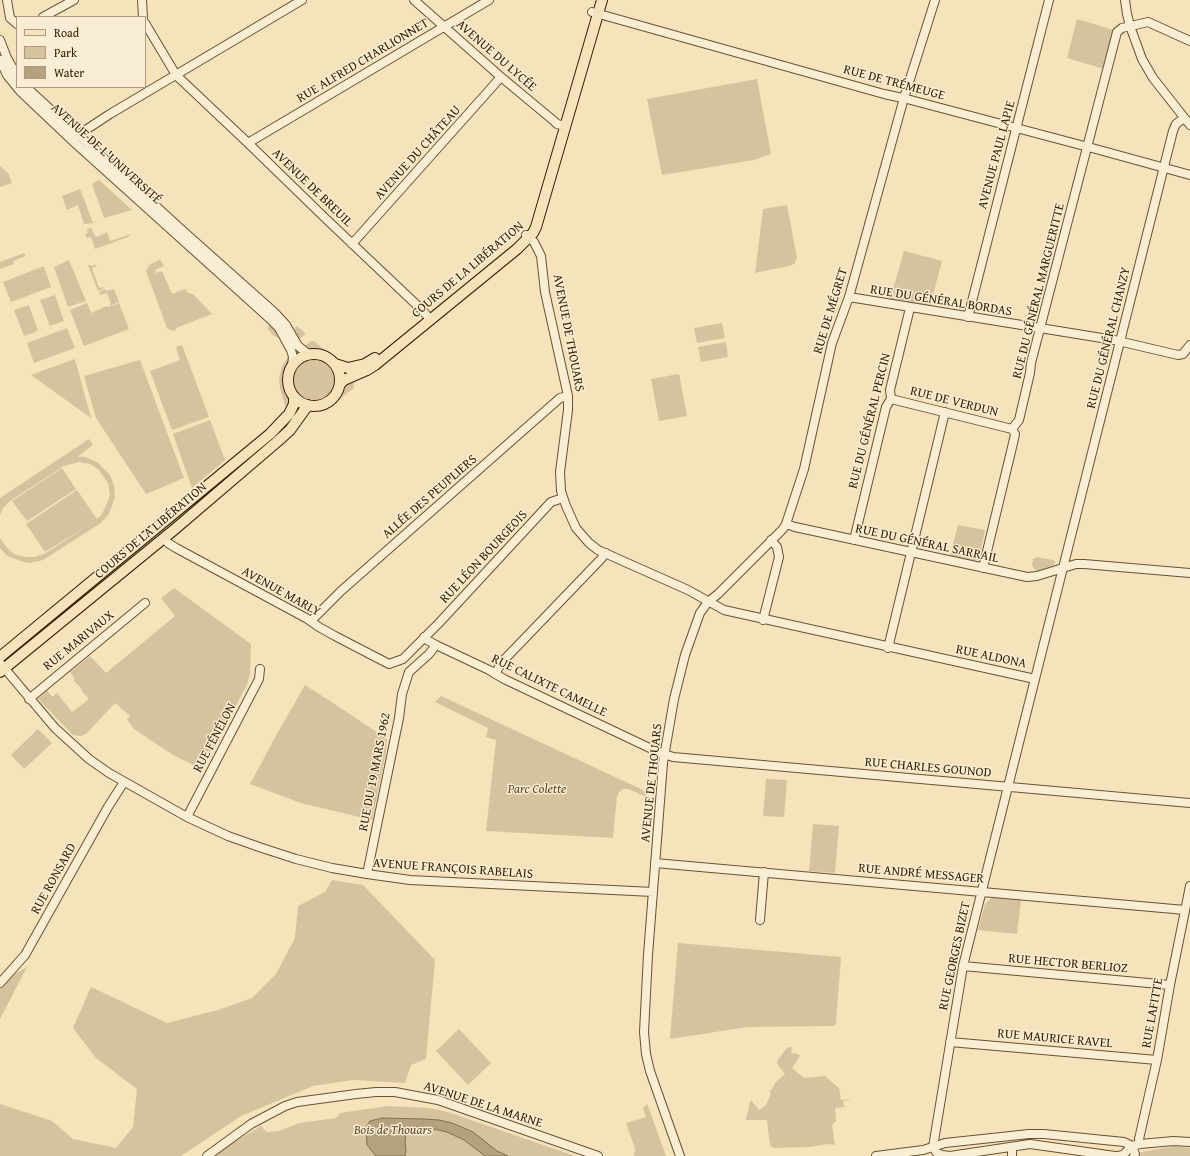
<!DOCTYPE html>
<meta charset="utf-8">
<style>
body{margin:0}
#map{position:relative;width:1190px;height:1156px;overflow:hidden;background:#f6e3bb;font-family:"Gentium Book Plus",serif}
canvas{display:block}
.legend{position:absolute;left:16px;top:16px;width:130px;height:72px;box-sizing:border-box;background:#f9edd3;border:1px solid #ac9b80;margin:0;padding:5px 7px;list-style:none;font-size:12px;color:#382104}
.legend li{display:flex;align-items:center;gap:8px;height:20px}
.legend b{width:20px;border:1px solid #ac9b80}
</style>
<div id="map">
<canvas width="1190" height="1156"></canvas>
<ul class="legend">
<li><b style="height:5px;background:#f6e3bb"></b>Road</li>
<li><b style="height:11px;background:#d6c29c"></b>Park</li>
<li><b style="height:11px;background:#b5a17d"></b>Water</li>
</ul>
</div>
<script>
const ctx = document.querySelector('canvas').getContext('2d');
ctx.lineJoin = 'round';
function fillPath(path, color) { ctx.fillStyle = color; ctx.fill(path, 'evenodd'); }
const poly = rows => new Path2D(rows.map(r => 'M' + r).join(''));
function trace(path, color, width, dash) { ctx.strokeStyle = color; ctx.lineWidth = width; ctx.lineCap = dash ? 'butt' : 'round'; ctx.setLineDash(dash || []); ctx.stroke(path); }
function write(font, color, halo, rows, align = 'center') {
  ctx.font = font + ' "Gentium Book Plus",serif'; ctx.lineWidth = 3; ctx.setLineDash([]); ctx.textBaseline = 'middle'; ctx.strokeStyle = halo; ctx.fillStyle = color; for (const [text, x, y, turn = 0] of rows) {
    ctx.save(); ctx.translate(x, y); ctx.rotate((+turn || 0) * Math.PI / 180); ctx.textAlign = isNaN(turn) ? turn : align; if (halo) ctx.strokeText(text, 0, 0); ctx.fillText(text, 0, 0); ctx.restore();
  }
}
fillPath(poly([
 [1077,19,1114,30,1104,69,1067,58],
 [757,79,771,154,754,160,662,175,647,99],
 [0,166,9,174,12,183,0,187],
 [99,180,132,210,104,218,92,184],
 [80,189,93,223,84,224,78,205,67,210,62,196],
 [787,205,797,258,794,264,789,266,755,273,763,209],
 [91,228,96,237,107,232,110,241,131,234,128,237,95,249,91,237,87,238,85,234,88,233,87,229],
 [904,251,942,261,930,306,890,300],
 [24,253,26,256,13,261,14,264,0,269,0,262],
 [69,260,86,301,68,307,54,267],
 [159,260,161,261,164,266,155,270,156,273,162,271,172,294,185,289,188,293,193,294,212,314,176,328,175,331,170,330,167,328,146,271,149,265],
 [88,265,90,265,91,266,96,265,97,266,92,268,99,288,104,287,105,288,98,291],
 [44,266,51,287,11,302,3,282],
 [105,289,106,291,114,289,119,302,109,306,111,304,107,293,100,295,99,292],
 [55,295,64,321,50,326,40,300],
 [87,303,91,313,107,306,108,307,119,303,129,329,84,346,70,310],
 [29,305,38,331,24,336,14,310],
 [722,323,725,338,697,343,694,328],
 [271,324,280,336,279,338,274,336,267,328],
 [297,326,306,334,298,340,294,335,295,328],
 [67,328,75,348,34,363,27,343],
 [311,341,314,341,327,352,310,350,303,347],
 [726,342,728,357,701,362,698,347],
 [182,345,209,417,172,430,150,371,180,360,176,347],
 [290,354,289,362,284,377,284,386,289,399,289,405,285,406,280,388,279,379,282,366],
 [75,359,91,418,31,375],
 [140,360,184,478,146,494,96,418,84,376],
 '294 380a20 20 0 1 1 40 0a20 20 0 1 1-40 0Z',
 [679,374,687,416,659,421,651,379],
 [353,381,354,388,341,398,346,386],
 [210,420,225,460,192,488,173,434],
 [89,439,93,445,77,457,85,457,97,462,110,475,114,486,115,497,109,514,101,523,43,560,30,563,24,562,12,558,6,555,0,548,0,538,6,547,14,554,25,557,35,557,46,553,90,524,45,552,26,524,77,490,97,519,102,514,109,499,110,494,108,483,99,470,90,464,79,462,64,466,10,501,3,508,0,515,0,498],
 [62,468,76,489,27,521,12,501],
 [958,525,985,530,979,558,975,561,950,556],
 [1037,557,1053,560,1055,562,1054,565,1038,571,1035,570,1032,566,1033,559],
 [174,588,251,644,250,673,247,685,202,769,173,755,134,729,127,719,130,716,115,703,86,734,81,736,73,735,38,699,47,690,52,697,57,693,72,712,89,699,81,690,82,689,73,680,75,679,70,672,90,656,106,673,175,616,161,598],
 [305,685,330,701,387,739,386,752,372,820,301,803,250,784,278,732],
 [441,696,641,789,646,792,647,797,628,789,623,789,619,792,617,796,613,838,486,831,496,740,486,737,488,728,435,702],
 [38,729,52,743,24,769,11,755],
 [766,779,787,780,784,817,763,816],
 [813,824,839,826,835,873,809,871],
 [332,880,363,885,435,960,426,1059,411,1065,405,1083,353,1080,313,1086,241,1116,181,1156,0,1156,0,1104,52,1121,73,1139,116,1148,133,1127,137,1089,96,1058,73,1028,91,987,167,1023,218,1010,252,998,276,974,295,938,298,906,325,892],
 [993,897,1021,899,1017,934,978,930,985,904],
 [678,943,841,957,836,1024,834,1026,748,1027,670,1039],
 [27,967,0,1019,0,986,13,975],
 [459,1029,491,1063,468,1085,436,1051],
 [790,1047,792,1047,791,1053,798,1054,800,1056,792,1068,804,1078,825,1076,839,1088,841,1100,853,1099,843,1101,844,1106,847,1107,835,1108,836,1121,832,1125,835,1145,827,1144,809,1147,775,1148,770,1146,767,1120,746,1120,750,1102,751,1100,759,1110,766,1105,771,1093,769,1091,772,1089,776,1082,785,1074,778,1065,777,1061,786,1049],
 [647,1104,649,1109,666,1156,634,1156,635,1149,626,1123,646,1117,643,1108],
 [388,1106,428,1108,448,1112,575,1156,211,1156,261,1126,267,1132,279,1131,299,1123,336,1118,340,1113],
 [1174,1146,1190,1148,1190,1156,1139,1156,1141,1152]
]), '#d6c29c');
const water = poly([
 [382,1118,424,1119,439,1120,452,1123,473,1132,497,1151,508,1156,485,1156,464,1140,447,1132,425,1127,415,1127,409,1129,406,1134,405,1142,406,1150,405,1156,376,1156,367,1145,366,1127,370,1121,382,1118]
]);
fillPath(water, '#b5a17d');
trace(water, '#836e4d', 1);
const minor = poly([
 [7,0,10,18,17,24],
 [142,0,143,17],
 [414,0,501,77,554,121,557,124,565,126],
 [1125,0,1127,14,1130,26,1142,59,1153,78,1190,125],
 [592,12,884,94,907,99,1092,148,1190,175],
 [43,17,74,0],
 [145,23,176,75,248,143,324,217,421,309,430,319],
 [0,40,7,58,17,76],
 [0,60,7,75,20,91,76,144,269,318,279,328,291,350,293,357,292,366],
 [26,87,183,231,274,312,286,325,298,346,307,353,312,354],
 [78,135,110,114,302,0],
 [248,143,489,0],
 [526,235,534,242,541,256,545,292,568,396,568,410,560,472,561,491,566,506,576,528,589,543,598,550,688,590,724,610,1035,679,1173,131,1176,124,1184,118],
 [352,244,501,77],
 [849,297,1114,340,1178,355,1183,354,1190,345],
 [968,317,1049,0],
 [891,399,1012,429],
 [1012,429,1019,420,1030,373,1031,363,1117,32,1122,28,1148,22,1190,41],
 [786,524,795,527,1027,577,1037,576,1076,564,1084,564,1190,573],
 [164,538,168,543,176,548,306,618,319,627,335,636,389,664,403,659,439,623,551,502,563,498],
 [854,540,886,407,891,399,890,390,910,308],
 [983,568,1014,439,1015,434,1012,429],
 [763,620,779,557,777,547,771,540],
 [311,621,341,591,560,398,568,396],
 [424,637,427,640,436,645,489,670,504,679,656,751,673,757,1190,803],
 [888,648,945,412],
 [0,663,55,728,89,759,109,773,187,817,228,836,262,848,296,859,332,868,367,874,410,880,653,892],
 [495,674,502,662,601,559,606,553],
 [29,699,145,603],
 [187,817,259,679,260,669],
 [655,863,1185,910],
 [367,874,399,718,402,694,409,672,429,654,436,645],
 [760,920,764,872],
 [963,966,1170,985],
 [0,983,25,955,108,807,124,782],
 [950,1042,1157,1060],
 [1140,1144,1139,1139,1157,1060,1170,985,1190,886],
 [1132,1146,1135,1154,1134,1156],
 [933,1147,963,966,1035,679],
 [933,1147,937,1153,942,1155,950,1156,1030,1144,1115,1156],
 [1012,1147,1012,1156],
 [207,1156,251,1124,285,1106,297,1102,356,1094,376,1092,395,1092,438,1100,598,1156],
 [680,1156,650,1071,646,1054,644,1032,648,955,663,763,674,699,685,655,700,613,708,602,718,594,783,529,786,524,804,469,832,343,849,297,904,98,935,0],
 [876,1156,923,1150,945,1143,1029,1134,1044,1134,1124,1142,1132,1146],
 [1118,1156,1123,1155,1132,1146,1140,1144,1173,1141,1190,1142]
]);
const major = poly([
 '288 380a26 26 0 1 1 52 0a26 26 0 1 1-52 0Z',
 [335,364,348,368,365,364,375,358],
 [340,384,344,380,367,370,375,365,517,249,533,233,536,227,602,0],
 [0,657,270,434,289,414,294,404,294,397],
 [0,672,175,529,278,441,290,430,308,405]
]);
trace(minor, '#685232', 10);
trace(major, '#382104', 12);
trace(minor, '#f9edd3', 8);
trace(major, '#f6e3bb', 10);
write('13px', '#382104', '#f9edd3', [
 ["AVENUE DU LYCÉE",496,56,41],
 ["RUE ALFRED CHARLIONNET",363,61,-31],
 ["RUE DE TRÉMEUGE",894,83,15],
 ["AVENUE DU CHÂTEAU",418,153,-48],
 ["AVENUE DE L'UNIVERSITÉ",106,154,42],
 ["AVENUE PAUL LAPIE",997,155,-75],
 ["AVENUE DE BREUIL",312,188,44],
 ["COURS DE LA LIBÉRATION",468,270,-40],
 ["RUE DU GÉNÉRAL MARGUERITTE",1039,291,-76],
 ["RUE DU GÉNÉRAL BORDAS",941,301,9],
 ["RUE DE MÉGRET",831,311,-73],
 ["AVENUE DE THOUARS",568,333,79],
 ["RUE DU GÉNÉRAL CHANZY",1109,338,-76],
 ["RUE DE VERDUN",954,402,14],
 ["RUE DU GÉNÉRAL PERCIN",870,421,-76],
 ["ALLÉE DES PEUPLIERS",430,497,-41],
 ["COURS DE LA LIBÉRATION",151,531,-40],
 ["RUE DU GÉNÉRAL SARRAIL",927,544,12],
 ["RUE LÉON BOURGEOIS",484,557,-47],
 ["AVENUE MARLY",281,592,29],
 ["RUE MARIVAUX",79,641,-39],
 ["RUE ALDONA",991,657,12],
 ["RUE CALIXTE CAMELLE",549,686,26],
 ["RUE FÉNÉLON",215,738,-62],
 ["RUE CHARLES GOUNOD",928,768,5],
 ["RUE DU 19 MARS 1962",375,772,-79],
 ["AVENUE DE THOUARS",652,783,-84],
 ["AVENUE FRANÇOIS RABELAIS",453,869,4],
 ["RUE ANDRÉ MESSAGER",921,874,5],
 ["RUE RONSARD",54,879,-61],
 ["RUE GEORGES BIZET",955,956,-78],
 ["RUE HECTOR BERLIOZ",1068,964,5],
 ["RUE LAFITTE",1153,1013,-80],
 ["RUE MAURICE RAVEL",1055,1039,5],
 ["AVENUE DE LA MARNE",483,1105,18]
]);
write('italic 13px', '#60492a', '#f9edd3', [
 ["Parc Colette",537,790],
 ["Bois de Thouars",393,1131]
]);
</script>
